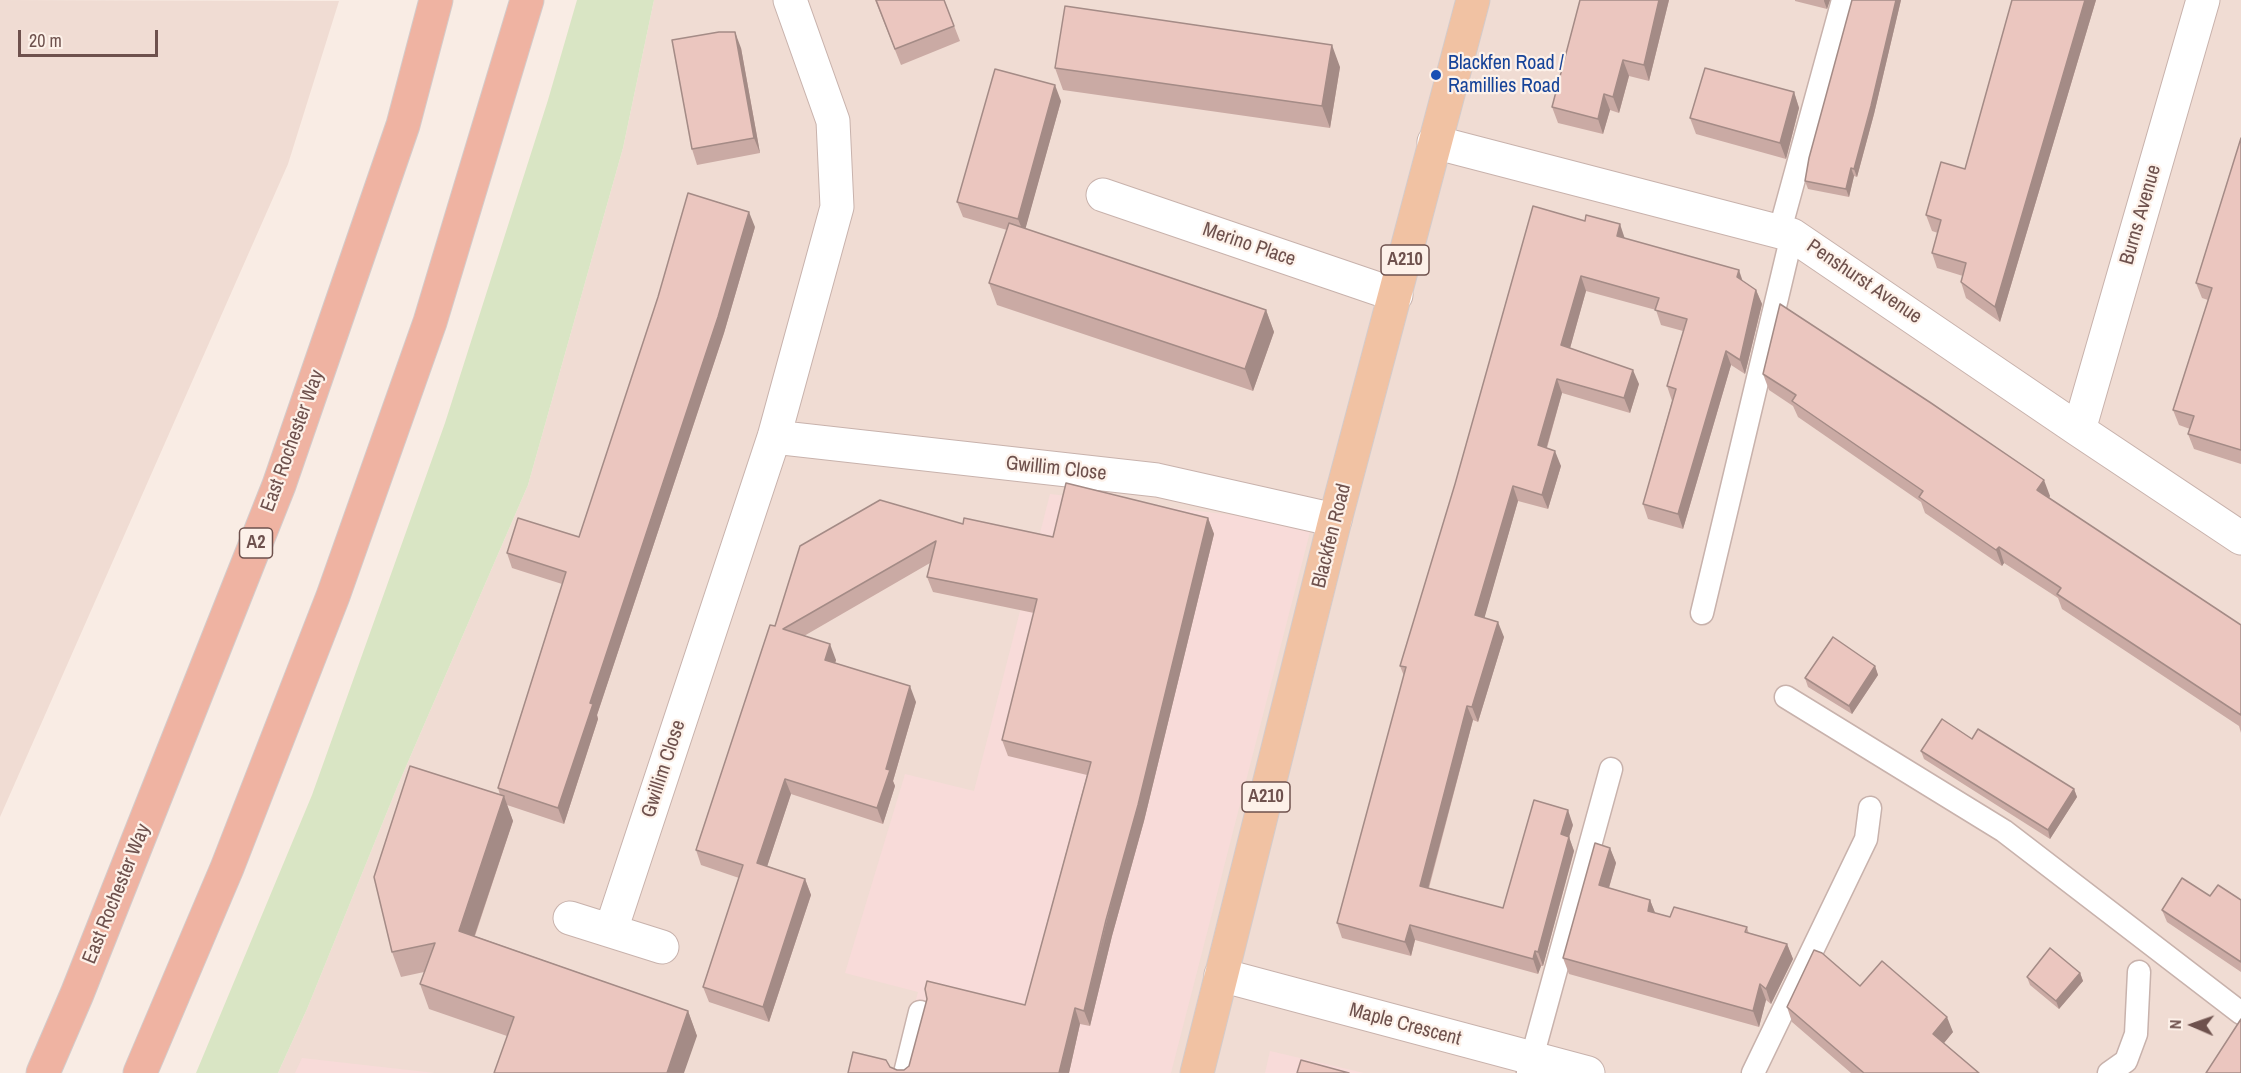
<!DOCTYPE html>
<style>
body{margin:0}
#map{position:relative;width:2241px;height:1073px;overflow:hidden;background:#f9ece4;font-family:"Archivo Narrow",sans-serif}
canvas{display:block}
.north{position:absolute;left:2163px;top:995px;width:60px;height:60px;-webkit-text-stroke:4px #fdf1e9;paint-order:stroke;rotate:272deg;font-size:16px;font-weight:700;line-height:24px;text-align:center;color:#6e514d}
.north::after{content:'';display:block;margin:auto;width:21px;height:27px;background:#6e514d;clip-path:polygon(50% 0,100% 100%,50% 72%,0 100%)}
.scale{position:absolute;left:18px;top:30px;width:140px;height:27px;box-sizing:border-box;border:3px solid #6e514d;border-top:0;padding-left:8px;font-size:18px;line-height:21px;white-space:nowrap;color:#6e514d;-webkit-text-stroke:4px #fdf1e9;paint-order:stroke}
</style>
<div id="map">
<canvas width="2241" height="1073"></canvas>
<div class="north">N</div>
<div class="scale">20 m</div>
</div>
<script>
const ctx = document.querySelector('canvas').getContext('2d');
ctx.lineJoin = 'round';
function fillPath(path, color) { ctx.fillStyle = color; ctx.fill(path, 'evenodd'); }
const poly = rows => new Path2D(rows.map(r => 'M' + r).join(''));
function trace(path, color, width, dash) { ctx.strokeStyle = color; ctx.lineWidth = width; ctx.lineCap = dash ? 'butt' : 'round'; ctx.setLineDash(dash || []); ctx.stroke(path); }
function write(font, color, halo, rows, align = 'center') {
  ctx.font = font + ' "Archivo Narrow",sans-serif'; ctx.lineWidth = 4.5; ctx.setLineDash([]); ctx.textBaseline = 'middle'; ctx.strokeStyle = halo; ctx.fillStyle = color; for (const [text, x, y, turn = 0] of rows) {
    ctx.save(); ctx.translate(x, y); ctx.rotate((+turn || 0) * Math.PI / 180); ctx.textAlign = isNaN(turn) ? turn : align; if (halo) ctx.strokeText(text, 0, 0); ctx.fillText(text, 0, 0); ctx.restore();
  }
}
fillPath(poly([
 [0,0,339,1,288,164,0,817],
 [654,0,2241,0,2241,1073,278,1073,307,1009,398,785,528,485,623,148]
]), '#f0dcd3');
fillPath(poly([
 [1050,494,1312,524,1171,1073,897,1073,918,992,845,973,905,774,974,791],
 [1270,1051,1364,1073,1265,1073],
 [302,1058,435,1073,295,1073]
]), '#f8dbd9');
fillPath(poly([
 [577,0,654,0,623,148,528,485,398,785,307,1009,278,1073,196,1073,312,795,445,423,548,100]
]), '#d9e5c4');
const service = poly([
 [1780,230,1843,0],
 [1702,613,1792,235],
 [1786,697,2004,831,2241,1013],
 [1528,1072,1611,769],
 [905,1073,920,1012],
 [1753,1073,1866,839,1870,808],
 [2109,1073,2126,1061,2136,1034,2139,972]
]);
const minor = poly([
 [1434,142,1792,235,2079,430,2241,538],
 [1103,195,1396,295],
 [2079,430,2203,0],
 [774,437,1157,480,1335,520],
 [570,918,662,947],
 [611,930,774,437,837,207,833,121,790,0],
 [1221,975,1588,1073]
]);
const primary = poly([
 [1197,1073,1335,520,1473,0]
]);
const trunk = poly([
 [43,1073,77,994,279,485,403,125,436,0],
 [140,1073,227,868,333,596,430,322,527,0]
]);
trace(service, '#c8b2ac', 25);
trace(minor, '#c8b2ac', 35);
trace(primary, '#d4cbca', 35);
trace(trunk, '#d4cbca', 35);
trace(service, '#fff', 22);
trace(minor, '#fff', 33);
trace(primary, '#f1c2a3', 33);
trace(trunk, '#efb3a2', 33);
fillPath(poly([
 [875,0,944,0,960,41,901,65],
 [1580,0,1669,0,1649,81,1629,76,1619,113,1610,110,1603,134,1558,123,1552,107],
 [1795,0,1830,0,1827,9,1795,1],
 [1852,0,1901,0,1874,114,1857,177,1854,176,1849,197,1808,189,1805,181],
 [2012,0,2096,0,2000,322,1966,298,1961,282,1963,276,1937,268,1932,253,1938,233,1932,231,1926,215,1965,169],
 [741,48,760,153,697,165,692,149],
 [1340,67,1330,128,1063,90,1055,68],
 [1794,92,1799,108,1786,159,1696,134,1690,118],
 [1061,101,1025,229,1266,310,1274,332,1253,391,997,305,989,283,1007,230,963,217,957,202],
 [2241,138,2241,464,2194,449,2188,434,2190,429,2179,425,2173,410,2208,300,2202,298,2196,283],
 [1533,206,1743,281,1756,290,1762,304,1745,374,1731,365,1683,529,1648,519,1643,504,1672,401,1667,386,1683,331,1661,325,1656,310,1586,291,1570,348,1639,384,1630,413,1562,393,1547,448,1561,466,1548,509,1518,501,1484,618,1504,637,1478,722,1473,720,1429,888,1503,908,1573,825,1569,837,1574,851,1543,966,1541,966,1538,974,1415,940,1411,956,1342,938,1337,923,1404,676,1400,666,1455,484],
 [755,227,724,333,597,715,598,719,564,824,507,805,513,821,475,936,688,1011,697,1036,507,1036,429,1009,420,984,424,972,401,977,392,952,500,795,498,788,562,584,512,568,507,553,579,537],
 [1763,374,2050,496,2049,498,2241,625,2241,733,2239,726,2062,609,2058,598,2004,563,2002,566,1925,513,1921,502,1798,417,1793,406,1769,390],
 [1208,518,1214,534,1144,821,1112,936,1090,1026,1080,1024,1069,1073,848,1073,890,1067,897,1070,904,1070,1025,1005,1087,775,1008,756,1002,740,1034,613,933,592,927,577,930,563,804,636,836,660,835,663,916,702,893,781,895,786,883,824,791,794,767,866,805,879,811,895,769,1022,709,1002,703,987,739,878,701,865,696,850,775,626,963,524,1053,537],
 [1875,666,1878,675,1852,714,1808,687,1805,678],
 [1972,739,2074,789,2077,797,2050,839,1924,759,1921,751],
 [1610,848,1616,863,1609,888,1650,900,1655,913,1670,917,1747,927,1749,934,1787,944,1793,959,1771,1004,1766,1000,1759,1027,1569,974,1563,958],
 [2210,896,2241,900,2241,972,2167,922,2162,910],
 [2080,973,2083,981,2059,1009,2030,985,2027,977],
 [1860,986,1953,1032,1944,1043,1979,1073,1851,1073,1792,1022,1787,1007]
]), '#caaaa4');
fillPath(poly([
 [1659,0,1669,0,1649,81,1644,65],
 [1824,0,1830,0,1827,9,1824,1],
 [1896,0,1901,0,1874,114,1857,177,1854,169],
 [2085,0,2096,0,2000,322,1995,307],
 [735,32,741,48,760,153,754,138],
 [1332,45,1340,67,1330,128,1322,106],
 [1623,60,1629,76,1619,113,1613,97],
 [1055,85,1061,101,1024,234,1018,219],
 [1794,92,1799,108,1786,159,1780,143],
 [1604,94,1610,110,1603,134,1598,119],
 [1851,168,1854,176,1849,197,1846,189],
 [749,212,755,227,724,333,597,715,598,719,564,824,558,808,590,703],
 [1620,224,1625,239,1617,236],
 [1739,270,1744,285,1737,277],
 [1581,276,1586,291,1567,359,1561,345],
 [1756,290,1762,304,1745,374,1740,360],
 [1266,310,1274,332,1253,391,1245,369],
 [1726,351,1731,365,1683,529,1678,514],
 [1633,370,1639,384,1630,413,1624,398],
 [1557,379,1562,393,1543,460,1538,445],
 [1555,451,1561,466,1548,509,1542,495],
 [2044,480,2050,496,2043,506,2037,490],
 [1513,486,1518,501,1481,630,1475,615],
 [1208,518,1214,534,1144,821,1112,936,1090,1026,1084,1011],
 [1999,547,2004,563,2002,566,1996,550],
 [1498,622,1504,637,1478,722,1472,707],
 [830,644,836,660,831,676,825,660],
 [1875,666,1878,675,1852,714,1849,706],
 [910,686,916,702,893,781,895,786,883,824,877,808,886,769],
 [1467,706,1473,720,1425,900,1420,886],
 [785,779,791,794,763,879,757,863],
 [2074,789,2077,797,2050,839,2048,830],
 [504,796,513,821,468,955,459,931],
 [1568,810,1573,825,1569,837,1574,851,1543,966,1538,952,1561,834],
 [1610,848,1616,863,1605,901,1599,885],
 [805,879,811,895,769,1022,763,1007],
 [1650,900,1656,915,1648,911],
 [1410,925,1415,940,1411,956,1405,942],
 [1787,944,1793,959,1771,1004,1766,989],
 [1535,951,1541,966,1538,974,1533,959],
 [2080,973,2083,981,2059,1009,2056,1001],
 [1760,984,1766,1000,1759,1027,1753,1011],
 [1075,1008,1080,1024,1069,1073,1059,1073],
 [688,1011,697,1036,684,1073,667,1073],
 [1947,1017,1953,1032,1939,1049,1933,1034]
]), '#a48b86');
const building = poly([
 [876,0,944,0,954,26,895,49,876,0],
 [1580,0,1659,0,1644,65,1623,60,1613,97,1604,94,1598,119,1552,107,1580,0],
 [1852,0,1896,0,1871,106,1854,169,1851,168,1846,189,1805,181,1809,158,1852,0],
 [2012,0,2085,0,1995,307,1961,282,1966,263,1932,253,1941,220,1926,215,1941,162,1965,169,2012,0],
 [1065,6,1332,45,1322,106,1055,68,1065,6],
 [719,32,735,32,754,138,692,149,672,40,719,32],
 [1705,68,1794,92,1780,143,1690,118,1705,68],
 [995,69,1055,85,1018,219,957,202,995,69],
 [2241,138,2241,450,2188,434,2194,416,2173,410,2212,288,2196,283,2241,138],
 [688,193,749,212,718,317,590,703,593,704,558,808,498,788,566,572,507,553,518,518,579,537,658,297,688,193],
 [1533,206,1585,221,1586,215,1620,224,1617,236,1739,270,1737,277,1756,290,1740,360,1726,351,1678,514,1643,504,1676,389,1667,386,1687,319,1655,310,1659,298,1581,276,1561,345,1633,370,1624,398,1557,379,1538,445,1555,451,1542,495,1513,486,1475,615,1498,622,1472,707,1467,706,1420,886,1503,908,1534,800,1568,810,1561,834,1569,837,1538,952,1535,951,1533,959,1410,925,1405,942,1337,923,1406,667,1400,666,1455,484,1533,206],
 [1009,223,1266,310,1245,369,989,283,1009,223],
 [1780,304,1931,403,2044,480,2037,490,2241,625,2241,715,2057,594,2061,588,1999,547,1996,550,1919,497,1923,491,1792,401,1796,395,1763,374,1780,304],
 [1066,483,1208,518,1138,805,1106,920,1084,1011,1075,1008,1059,1073,848,1073,853,1052,886,1060,890,1067,897,1070,904,1070,909,1066,927,999,925,989,927,981,1025,1005,1091,762,1002,740,1037,599,927,577,936,541,783,629,830,644,825,660,910,686,886,769,890,770,877,808,785,779,757,863,805,879,763,1007,703,987,743,865,696,850,770,625,775,626,800,546,880,500,963,524,964,518,1053,537,1066,483],
 [1833,637,1875,666,1849,706,1805,678,1833,637],
 [1942,719,1972,739,1978,729,2074,789,2048,830,1921,751,1942,719],
 [410,766,504,796,459,931,688,1011,667,1073,494,1073,514,1017,420,984,435,943,392,952,374,877,410,766],
 [1595,843,1610,848,1599,885,1650,900,1648,911,1670,917,1674,907,1747,927,1745,932,1787,944,1766,989,1760,984,1753,1011,1563,958,1595,843],
 [2182,878,2210,896,2218,885,2241,900,2241,962,2162,910,2182,878],
 [2050,948,2080,973,2056,1001,2027,977,2050,948],
 [1814,950,1822,953,1860,986,1882,961,1947,1017,1933,1034,1979,1073,1864,1073,1787,1007,1814,950],
 [2241,1019,2241,1073,2206,1073,2241,1019],
 [1301,1060,1349,1073,1297,1073,1301,1060]
]);
fillPath(building, '#ebc6bf');
trace(building, '#a48b86', 1.5);
for (const [x, y, r, color] of [
 [1436,75,6,"#1a4fb4"]
]) { const dot = new Path2D(); dot.arc(x, y, r, 0, 2 * Math.PI); ctx.fillStyle = color; ctx.fill(dot); trace(dot, '#fdf1e9', 2); }
for (const [x, y, w] of [
 [1405,260,48],
 [256,543,33],
 [1266,797,48]
]) { const box = new Path2D(); box.roundRect(x - w / 2, y - 15, w, 30, 4.5); ctx.fillStyle = '#fdf1e9'; ctx.fill(box); trace(box, '#6e514d', 1.5); }
write('bold 18px', '#6e514d', null, [
 ["A210",1405,260],
 ["A2",256,543],
 ["A210",1266,797]
]);
write('20px', '#164399', '#fdf1e9', [
 ["Blackfen Road /",1448,64],
 ["Ramillies Road",1448,87]
], 'left');
write('20px', '#6e514d', '#fdf1e9', [
 ["Burns Avenue",2141,215,-74],
 ["Merino Place",1249,245,19],
 ["Penshurst Avenue",1864,282,34],
 ["East Rochester Way",293,441,-70],
 ["Gwillim Close",1056,469,6],
 ["Blackfen Road",1332,536,-76],
 ["Gwillim Close",664,769,-72],
 ["East Rochester Way",117,894,-68],
 ["Maple Crescent",1405,1025,15]
]);
</script>
